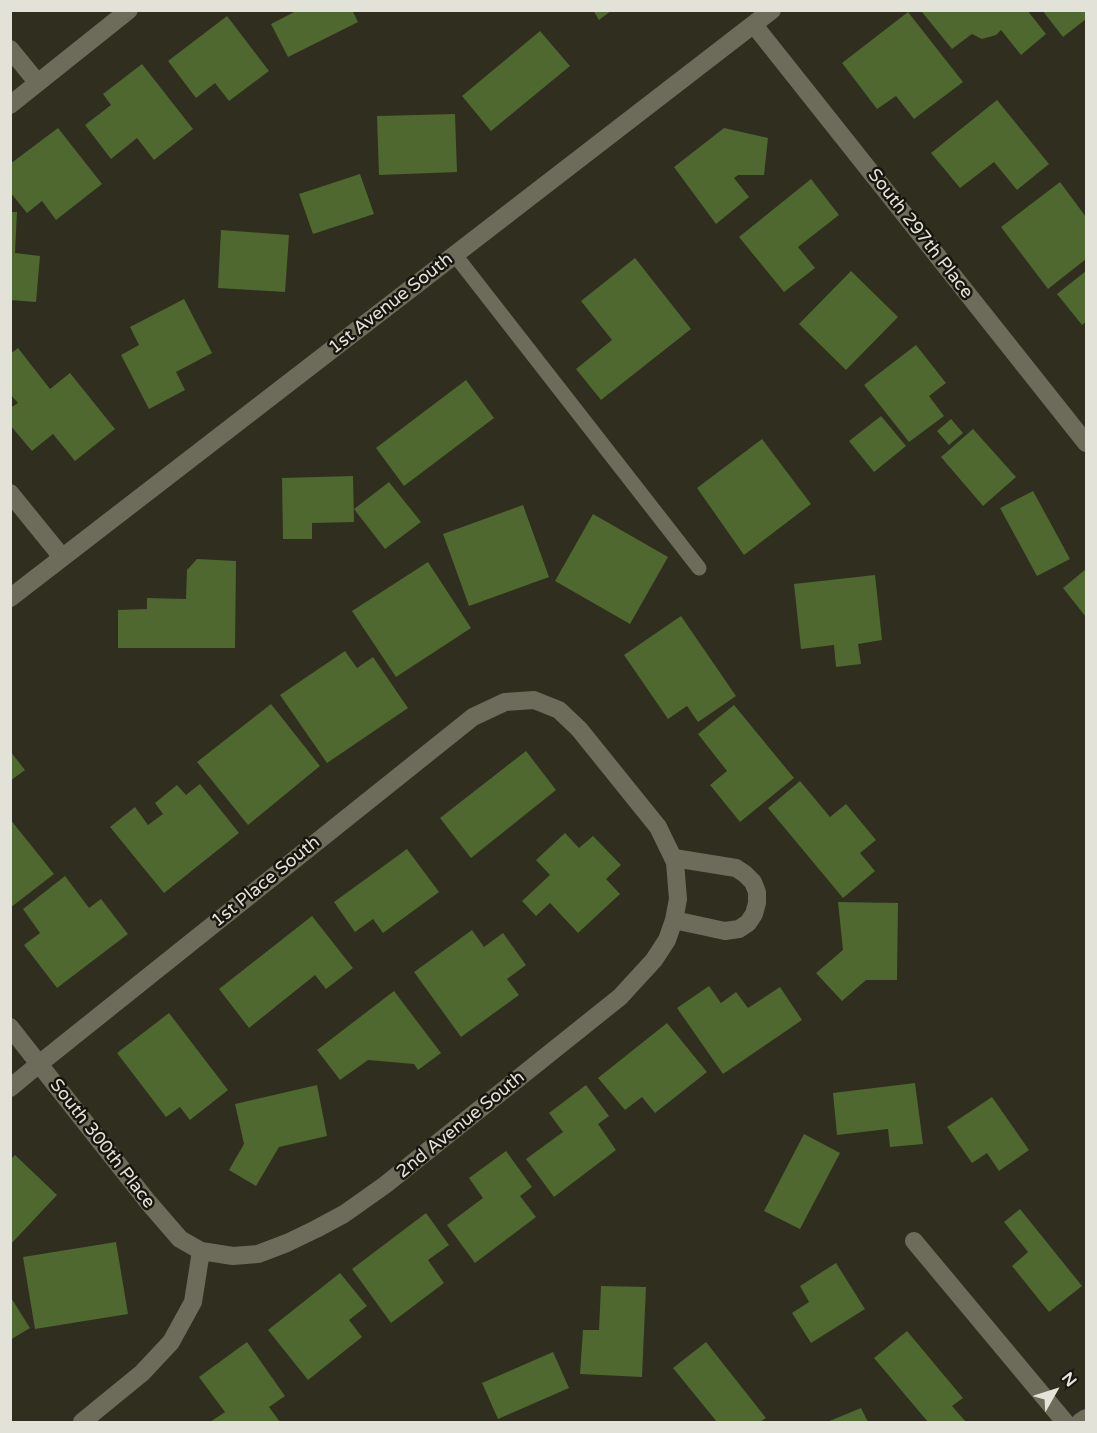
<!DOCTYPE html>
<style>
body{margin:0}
#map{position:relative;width:1097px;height:1433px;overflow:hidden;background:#2f2e1f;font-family:"Varela Round",sans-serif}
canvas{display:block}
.frame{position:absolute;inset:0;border:12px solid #e2e2d8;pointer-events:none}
.north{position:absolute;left:1025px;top:1361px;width:60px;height:60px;-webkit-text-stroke:4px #16160f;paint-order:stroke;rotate:51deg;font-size:16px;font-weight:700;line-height:24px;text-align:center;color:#e2e2d8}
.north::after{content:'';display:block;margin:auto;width:21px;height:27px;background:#e2e2d8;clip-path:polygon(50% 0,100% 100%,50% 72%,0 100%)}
</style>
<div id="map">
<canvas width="1097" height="1433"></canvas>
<div class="frame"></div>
<div class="north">N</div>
</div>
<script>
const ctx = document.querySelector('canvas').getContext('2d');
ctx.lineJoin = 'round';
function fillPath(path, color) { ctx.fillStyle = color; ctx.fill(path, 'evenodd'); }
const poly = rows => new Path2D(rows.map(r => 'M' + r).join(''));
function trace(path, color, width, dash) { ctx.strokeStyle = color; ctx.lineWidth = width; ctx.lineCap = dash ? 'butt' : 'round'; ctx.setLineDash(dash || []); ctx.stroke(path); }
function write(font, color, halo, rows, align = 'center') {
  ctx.font = font + ' "Varela Round",sans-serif'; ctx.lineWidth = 5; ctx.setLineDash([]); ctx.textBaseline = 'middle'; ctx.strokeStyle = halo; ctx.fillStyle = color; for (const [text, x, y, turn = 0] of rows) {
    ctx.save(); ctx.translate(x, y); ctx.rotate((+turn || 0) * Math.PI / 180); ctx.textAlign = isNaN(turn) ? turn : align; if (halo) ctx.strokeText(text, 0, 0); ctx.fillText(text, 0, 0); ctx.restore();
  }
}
fillPath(poly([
 [298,10,352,10,358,22,288,57,271,24],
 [593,10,612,10,599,20],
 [923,10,1027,10,1046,34,1021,55,1001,30,996,35,982,39,972,34,952,49,922,12],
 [1042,10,1086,10,1086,19,1063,37],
 [908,12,963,82,914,119,896,96,877,109,842,63],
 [227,16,269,71,229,101,215,83,196,98,168,61],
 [540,31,570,66,491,131,462,96],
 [142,64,193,129,154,160,137,138,111,159,85,125,111,105,103,94],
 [997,100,1049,164,1017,190,994,162,960,188,931,153],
 [455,114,457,172,379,175,377,116],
 [58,128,102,184,56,220,42,201,27,213,10,192,10,164],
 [724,128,768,138,764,175,738,175,734,178,749,197,716,224,674,167],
 [360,174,374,214,313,234,299,194],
 [811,179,839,215,798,247,815,268,784,292,739,237],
 [1060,182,1086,217,1086,259,1048,289,1001,227],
 [10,212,17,212,15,253,40,256,36,302,10,300],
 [221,230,289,235,285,292,218,288],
 [635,258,691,329,601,400,576,369,612,340,581,301],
 [851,271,898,317,846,370,799,324],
 [1086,271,1086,322,1082,325,1057,294],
 [184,299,212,353,176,372,185,390,149,409,121,355,139,345,130,327],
 [916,345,946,383,929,396,944,416,909,442,864,385],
 [18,348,50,389,70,373,115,429,75,461,53,434,32,451,10,425,10,408,18,403,10,394,10,354],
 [466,380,494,418,404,486,376,448],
 [881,416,906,446,874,472,849,441],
 [951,419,963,433,949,445,937,431],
 [973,429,1016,477,983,506,941,457],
 [762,439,811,504,744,555,697,488],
 [353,476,354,522,312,523,312,539,283,539,282,478],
 [389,482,421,522,385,549,354,509],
 [1033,491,1070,559,1037,576,1000,508],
 [523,505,549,577,469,606,443,534],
 [593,514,668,557,630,624,555,581],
 [197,559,236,561,235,648,118,648,118,610,147,609,147,598,186,599,187,570],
 [428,562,471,628,396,677,352,611],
 [1086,569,1086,617,1063,588],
 [875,575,882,640,858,644,861,664,836,667,834,645,801,649,794,584],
 [681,616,736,696,698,722,687,706,668,719,624,655],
 [345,651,357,668,373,657,408,708,327,763,280,695],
 [271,704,320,766,248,825,197,762],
 [734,705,794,778,740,822,710,785,727,771,698,734],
 [10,751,25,770,10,781],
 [526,751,556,790,471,858,440,818],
 [800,781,830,817,846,804,876,840,860,853,875,871,843,898,768,808],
 [200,784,239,833,164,893,110,827,135,807,148,825,163,814,155,803,177,785,186,795],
 [10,819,54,874,10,908],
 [565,833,579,848,593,836,621,865,606,879,620,894,578,933,550,903,536,916,522,901,550,875,536,860],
 [407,849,439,892,383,933,373,919,355,932,334,902],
 [65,876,89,908,101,899,128,934,57,988,24,945,40,933,23,909],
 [838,902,898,903,897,980,866,980,842,1001,816,973,843,950],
 [312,916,353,968,326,989,315,975,249,1028,219,989],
 [472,930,484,947,503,933,526,965,507,979,519,995,461,1037,414,972],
 [709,986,721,1003,736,992,748,1008,780,987,802,1020,723,1074,677,1008],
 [394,991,441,1053,418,1070,414,1064,368,1060,340,1080,317,1050],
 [169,1013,228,1090,190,1120,180,1107,166,1117,117,1053],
 [667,1023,707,1072,655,1113,642,1097,625,1110,598,1078],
 [915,1083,923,1144,890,1147,888,1129,837,1135,833,1093],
 [317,1085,327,1136,279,1147,256,1186,229,1170,244,1144,235,1104],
 [586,1085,609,1116,598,1124,616,1150,554,1197,526,1159,563,1132,549,1113],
 [992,1097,1029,1150,999,1171,987,1153,972,1163,947,1127],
 [804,1134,840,1153,800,1229,764,1211],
 [506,1151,532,1187,520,1196,536,1217,475,1263,447,1225,483,1198,469,1178],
 [15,1155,57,1195,10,1245,10,1160],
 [1020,1209,1082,1286,1049,1312,1012,1266,1028,1252,1004,1222],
 [426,1213,449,1245,428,1260,444,1283,391,1323,352,1269],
 [116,1242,128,1314,35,1329,23,1257],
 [836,1263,865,1309,811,1343,792,1313,809,1302,800,1286],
 [340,1273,367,1306,349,1320,362,1337,308,1380,268,1330],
 [601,1286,646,1287,642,1377,580,1374,583,1330,599,1330],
 [10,1296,30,1328,10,1340],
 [907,1331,963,1398,952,1406,966,1422,928,1422,874,1358],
 [247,1342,285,1396,269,1407,280,1422,210,1422,225,1412,199,1377],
 [706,1342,766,1418,760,1422,717,1422,673,1368],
 [553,1352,569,1388,498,1419,482,1383],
 [861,1408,868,1422,827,1422]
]), '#4e6830');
trace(poly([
 [455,255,699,568]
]), '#6d6c5b', 15);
trace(poly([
 [754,25,1086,443],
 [10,49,37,82],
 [10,105,129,10],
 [10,493,62,557],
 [674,858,736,868,745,874,753,882,757,892,757,903,754,914,748,923,739,929,725,931,674,920],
 [10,1027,39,1064,148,1202,180,1239,201,1251,233,1256,258,1254,287,1243,316,1229,344,1214,385,1185,620,997,654,960,667,940,674,920,678,899,675,862,658,827,579,729,559,710,534,700,505,702,473,717,39,1064,10,1088],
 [914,1241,1065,1422],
 [82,1422,142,1373,171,1342,193,1302,201,1251],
 [1080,1422,1086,1418]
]), '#6d6c5b', 18);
trace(poly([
 [10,598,772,10]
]), '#6d6c5b', 18);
write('18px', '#e2e2d8', '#16160f', [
 ["South 297th Place",920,234,52],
 ["1st Avenue South",391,304,-38],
 ["1st Place South",266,882,-39],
 ["2nd Avenue South",461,1125,-39],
 ["South 300th Place",102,1144,52]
]);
</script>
